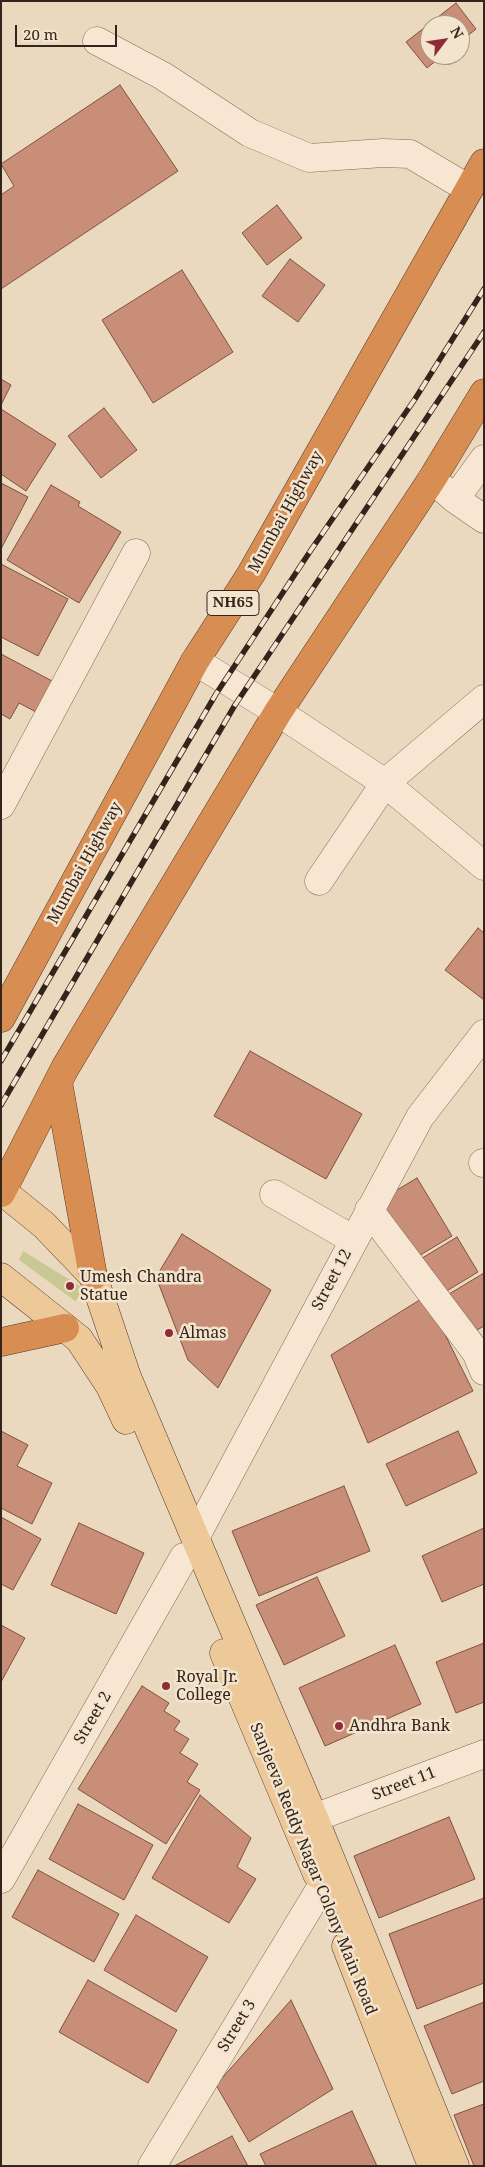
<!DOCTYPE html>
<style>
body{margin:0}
#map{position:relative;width:485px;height:2167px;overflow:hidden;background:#ebd9bf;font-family:"Noto Serif",serif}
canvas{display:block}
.frame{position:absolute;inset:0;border:2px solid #33241c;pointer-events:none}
.north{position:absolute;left:420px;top:15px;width:50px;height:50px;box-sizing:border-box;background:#f3e4ce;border:1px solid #a69787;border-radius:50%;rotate:59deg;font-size:14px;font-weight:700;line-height:20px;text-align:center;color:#33241c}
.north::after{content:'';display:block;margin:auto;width:18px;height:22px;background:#8f2c38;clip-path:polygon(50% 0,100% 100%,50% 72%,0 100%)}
.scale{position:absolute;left:15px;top:25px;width:102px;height:22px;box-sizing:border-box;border:2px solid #33241c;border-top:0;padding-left:6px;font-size:15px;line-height:18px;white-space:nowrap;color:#33241c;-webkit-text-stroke:4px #f3e4ce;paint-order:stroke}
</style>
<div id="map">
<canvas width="485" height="2167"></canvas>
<div class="frame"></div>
<div class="north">N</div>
<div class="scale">20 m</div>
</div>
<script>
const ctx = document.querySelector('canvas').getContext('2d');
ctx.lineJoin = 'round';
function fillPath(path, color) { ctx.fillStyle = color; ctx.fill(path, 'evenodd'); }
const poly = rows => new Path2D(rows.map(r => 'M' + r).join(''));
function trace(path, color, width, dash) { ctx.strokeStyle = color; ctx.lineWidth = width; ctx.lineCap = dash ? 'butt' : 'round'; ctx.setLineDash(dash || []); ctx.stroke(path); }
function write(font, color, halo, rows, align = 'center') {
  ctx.font = font + ' "Noto Serif",serif'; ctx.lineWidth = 5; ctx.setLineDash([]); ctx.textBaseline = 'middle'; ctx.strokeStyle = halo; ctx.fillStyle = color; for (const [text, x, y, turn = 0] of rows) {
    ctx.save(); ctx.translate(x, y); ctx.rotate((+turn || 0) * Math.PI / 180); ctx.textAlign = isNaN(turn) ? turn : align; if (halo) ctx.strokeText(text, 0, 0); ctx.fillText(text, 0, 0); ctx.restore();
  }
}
fillPath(poly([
 [23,1251,83,1288,82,1295,75,1301,19,1260]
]), '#c8c894');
const building = poly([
 [456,3,476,29,460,42,460,25,430,25,430,55,443,55,427,68,406,42,456,3],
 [120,85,178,171,1,289,1,195,14,186,1,164,120,85],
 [277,205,302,238,267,265,242,233,277,205],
 [290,259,325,285,298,322,262,296,290,259],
 [182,270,233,352,153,403,102,320,182,270],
 [1,379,11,385,1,405,1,379],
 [104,408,137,450,101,478,68,436,104,408],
 [1,409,56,444,26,491,1,474,1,409],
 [1,483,28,497,1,549,1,483],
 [51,485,80,502,78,506,121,532,79,603,7,560,51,485],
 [1,564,68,599,38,656,1,637,1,564],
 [1,654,54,682,36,712,19,703,10,719,1,714,1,654],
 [478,928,484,933,484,1000,445,970,478,928],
 [250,1051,362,1114,326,1179,214,1116,250,1051],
 [417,1178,452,1236,412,1260,377,1202,417,1178],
 [182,1234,271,1290,218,1388,188,1360,156,1277,182,1234],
 [457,1237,478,1272,440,1295,419,1260,457,1237],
 [484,1273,484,1326,472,1333,449,1294,484,1273],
 [426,1296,473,1391,368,1443,331,1355,426,1296],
 [1,1431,28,1445,17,1466,52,1483,32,1524,1,1508,1,1431],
 [458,1431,477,1473,406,1506,386,1464,458,1431],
 [344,1486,370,1551,259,1596,232,1531,344,1486],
 [1,1517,41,1539,13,1590,1,1584,1,1517],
 [79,1523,144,1553,116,1614,51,1585,79,1523],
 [484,1528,484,1584,442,1602,422,1556,484,1528],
 [317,1577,345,1636,284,1665,256,1605,317,1577],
 [1,1625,25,1638,1,1682,1,1625],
 [484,1643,484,1702,456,1713,436,1662,484,1643],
 [395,1645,421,1704,325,1746,299,1688,395,1645],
 [142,1686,169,1703,164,1711,180,1721,174,1730,189,1739,180,1753,198,1764,187,1782,200,1790,166,1844,78,1789,142,1686],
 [200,1795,251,1838,237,1867,256,1879,229,1923,152,1878,200,1795],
 [78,1804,153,1845,124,1900,49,1859,78,1804],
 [449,1817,475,1879,379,1918,354,1856,449,1817],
 [38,1870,119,1914,94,1962,12,1917,38,1870],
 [484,1898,484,1983,417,2009,389,1934,484,1898],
 [136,1915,208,1957,176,2012,104,1970,136,1915],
 [88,1980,177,2030,148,2083,59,2032,88,1980],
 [291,2000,333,2089,249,2142,216,2085,291,2000],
 [484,2002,484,2081,452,2094,424,2026,484,2002],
 [484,2104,484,2166,474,2166,454,2115,484,2104],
 [352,2111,377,2166,266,2166,260,2154,352,2111],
 [232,2136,248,2166,174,2166,232,2136]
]);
fillPath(building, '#c88e77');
trace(building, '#815140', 1);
const minor = poly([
 [97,41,163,76,250,133,309,158,383,153,410,154,469,189],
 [432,479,455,499,484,519],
 [455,499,484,459],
 [195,661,278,712,385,783,484,866],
 [1,805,136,553],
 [319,881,385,783,484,699],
 [483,1163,484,1163],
 [274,1194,354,1240],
 [369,1210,476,1352,484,1371],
 [196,1536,420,1117,484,1034],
 [314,1818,484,1754],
 [1,1879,184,1557],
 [152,2166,322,1886]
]);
const major = poly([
 [2,1191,44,1225,93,1276,127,1377,314,1818,455,2166],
 [1,1277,79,1339,110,1386,126,1420],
 [224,1653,317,1874],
 [346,1946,432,2166]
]);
const highway = poly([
 [1,1018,195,661,251,574,484,163],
 [58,1082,93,1276],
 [1,1193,65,1068,278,712,432,479,484,393],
 [1,1342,65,1328]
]);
trace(minor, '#836a58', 29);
trace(major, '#50392d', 29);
trace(highway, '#50392d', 29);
trace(minor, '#f7e7d2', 28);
trace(major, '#edc898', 28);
trace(highway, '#d88d53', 28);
const rail = poly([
 [1,1061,216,694,311,550,415,399,484,289],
 [1,1105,235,705,484,332]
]);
trace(rail, '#33241c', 5.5);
trace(rail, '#f3e4ce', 4, [11]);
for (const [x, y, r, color] of [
 [70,1286,5,"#8f2c38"],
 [169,1333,5,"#8f2c38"],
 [166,1686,5,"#8f2c38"],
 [339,1726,5,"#8f2c38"]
]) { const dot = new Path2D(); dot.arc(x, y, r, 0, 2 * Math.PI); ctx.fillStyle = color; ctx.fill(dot); trace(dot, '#f3e4ce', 2); }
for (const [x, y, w] of [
 [233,603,52]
]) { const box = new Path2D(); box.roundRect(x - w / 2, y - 12.5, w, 25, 4); ctx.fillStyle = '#f3e4ce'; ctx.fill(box); trace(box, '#33241c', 1); }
write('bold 15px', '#33241c', null, [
 ["NH65",233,603]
]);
write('16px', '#33241c', '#f3e4ce', [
 ["Mumbai Highway",286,512,-61],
 ["Mumbai Highway",85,863,-61],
 ["Street 12",332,1280,-62],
 ["Street 2",93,1718,-60],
 ["Street 11",404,1784,-21],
 ["Sanjeeva Reddy Nagar Colony Main Road",313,1869,68],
 ["Street 3",237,2026,-59]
]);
write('16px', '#33241c', '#f3e4ce', [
 ["Umesh Chandra",80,1277],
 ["Statue",80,1295],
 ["Almas",179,1333],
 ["Royal Jr.",176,1677],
 ["College",176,1695],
 ["Andhra Bank",349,1726]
], 'left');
</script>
